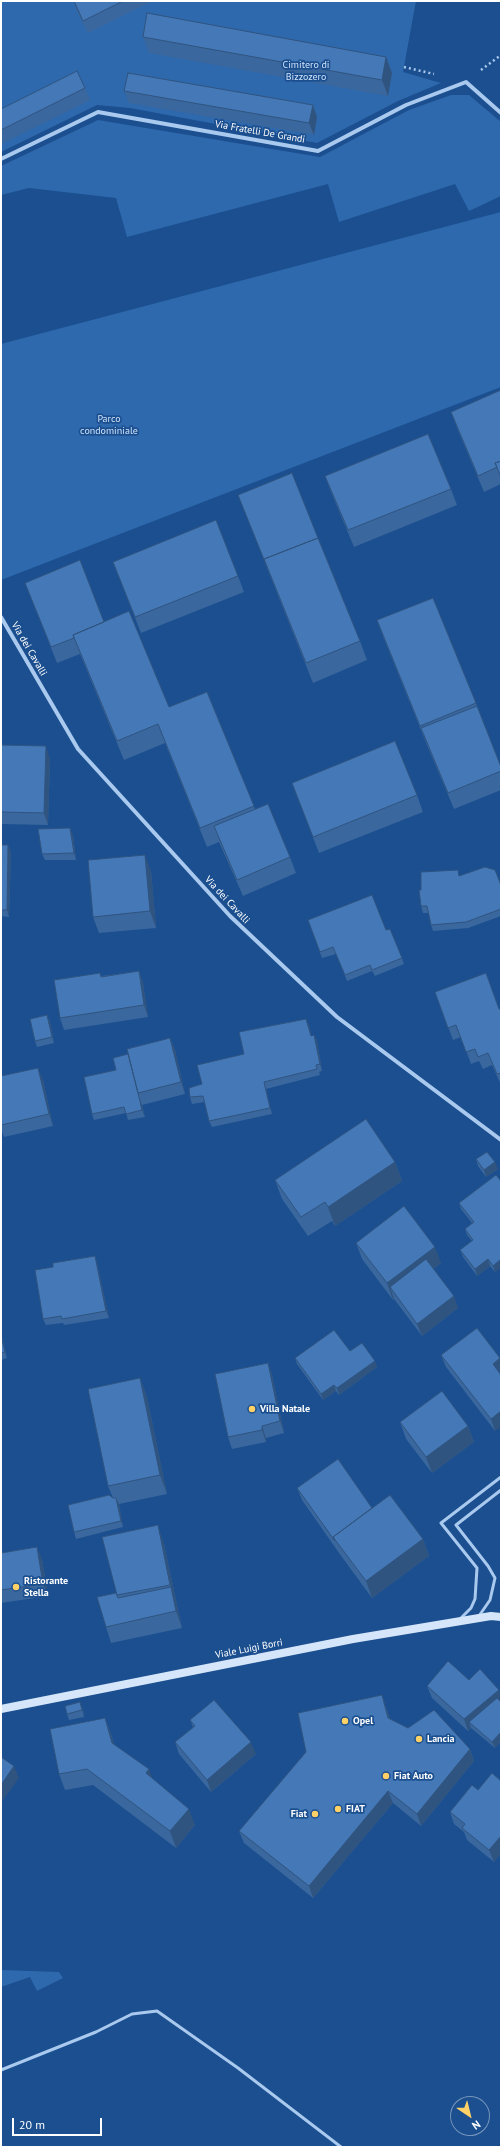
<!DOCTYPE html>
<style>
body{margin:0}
#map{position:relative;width:502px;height:2148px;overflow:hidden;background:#1b4f8f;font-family:"PT Sans",sans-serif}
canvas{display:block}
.frame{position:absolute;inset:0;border:2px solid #fff;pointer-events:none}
.north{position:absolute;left:450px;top:2096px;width:40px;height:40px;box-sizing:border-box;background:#1b4f8f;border:1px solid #7695bc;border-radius:50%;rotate:145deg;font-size:11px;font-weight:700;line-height:16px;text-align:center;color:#fff}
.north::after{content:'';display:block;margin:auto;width:14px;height:18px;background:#ffd166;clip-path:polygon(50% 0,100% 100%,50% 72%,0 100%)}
.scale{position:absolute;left:12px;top:2118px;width:90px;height:18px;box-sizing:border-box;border:2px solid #fff;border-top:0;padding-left:5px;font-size:12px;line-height:14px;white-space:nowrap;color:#fff;-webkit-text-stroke:3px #1b4f8f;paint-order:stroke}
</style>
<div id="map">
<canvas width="502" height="2148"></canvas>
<div class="frame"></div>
<div class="north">N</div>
<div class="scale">20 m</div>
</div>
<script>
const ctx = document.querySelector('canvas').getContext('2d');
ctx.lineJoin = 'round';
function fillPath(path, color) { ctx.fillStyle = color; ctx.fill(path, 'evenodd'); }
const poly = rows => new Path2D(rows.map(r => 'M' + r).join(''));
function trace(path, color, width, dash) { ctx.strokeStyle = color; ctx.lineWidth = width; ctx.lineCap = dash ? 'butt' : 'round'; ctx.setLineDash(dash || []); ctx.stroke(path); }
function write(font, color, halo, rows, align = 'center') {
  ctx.font = font + ' "PT Sans",sans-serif'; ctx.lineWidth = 3.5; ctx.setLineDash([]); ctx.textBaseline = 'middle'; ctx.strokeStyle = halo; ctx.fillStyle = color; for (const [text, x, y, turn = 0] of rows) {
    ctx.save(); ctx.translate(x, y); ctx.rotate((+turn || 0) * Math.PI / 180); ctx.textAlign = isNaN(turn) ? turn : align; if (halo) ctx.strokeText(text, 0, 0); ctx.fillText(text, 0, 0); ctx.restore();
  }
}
fillPath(poly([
 [1,1,416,1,403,72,441,83,398,101,317,143,130,108,97,105,1,152],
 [451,95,469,95,501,122,501,196,469,211,455,184,339,222,328,184,127,237,116,198,29,188,1,195,1,166,98,120,320,157,409,110],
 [501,212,501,387,1,580,1,344],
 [1,1970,59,1972,63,1978,37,1991,30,1977,1,1987]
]), '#2e69ad');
trace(poly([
 [404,67,434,74],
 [481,70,501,55]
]), '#a9c9ee', 2.5, [2, 3]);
trace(poly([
 [479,1616,490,1600,495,1578,488,1566,456,1525,501,1490],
 [461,1618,471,1608,475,1599,477,1568,441,1523,501,1477],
 [1,2070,96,2032,132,2014,157,2011,238,2068,341,2147]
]), '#a9c9ee', 3);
trace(poly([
 [1,159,98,112,318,151,406,105,466,82,501,113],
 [1,617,78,749,230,916,337,1017,501,1140]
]), '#a9c9ee', 4);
trace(poly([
 [1,1709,353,1639,491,1616,501,1617]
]), '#d6e6fa', 8);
fillPath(poly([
 [74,1,152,1,88,33,78,13],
 [143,37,386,57,392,73,388,96,149,53],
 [85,88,90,100,1,144,1,109],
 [124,91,313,105,317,117,314,135,129,103],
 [501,390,501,484,484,492,457,428,451,412],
 [325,476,451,489,457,505,354,547,331,492],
 [238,495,360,641,367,660,313,683,271,578],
 [113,562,238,576,244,592,141,633],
 [25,583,104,622,169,707,207,692,255,809,290,857,296,873,243,896,219,842,207,847,165,743,124,760,80,654,57,663],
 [377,620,476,703,501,767,501,790,454,809,427,745,384,639],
 [1,745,50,759,48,825,1,824],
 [292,783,417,795,423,812,319,853],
 [73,835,76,860,45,860,42,854],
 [1,845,11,851,9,917,1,916],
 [151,871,156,928,99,933,93,917],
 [460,876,501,885,501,916,468,928,433,931,431,925,429,913,423,913,421,906],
 [308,920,386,930,402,958,404,964,375,976,372,971,347,981,336,954,322,958],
 [139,971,143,983,148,1017,64,1030,60,1018,100,973,101,976],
 [435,992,499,1009,501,1009,501,1085,492,1065,483,1069,479,1061,471,1064,461,1037,453,1040],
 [47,1015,50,1022,54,1043,37,1047,35,1041],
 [309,1025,311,1036,314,1035,317,1041,322,1071,319,1072,320,1075,266,1089,272,1114,212,1127,209,1121,205,1102,192,1104,190,1097,202,1084,244,1054],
 [170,1038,175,1050,185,1094,142,1105,145,1117,128,1120,126,1113,94,1120,92,1114,116,1070,128,1054],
 [1,1076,43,1080,53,1126,4,1137,1,1128],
 [476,1159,498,1169,486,1177,478,1166],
 [395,1162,402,1181,335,1226,332,1221,308,1236,282,1199,275,1180],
 [496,1175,495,1272,490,1266,477,1276,463,1257,460,1250,472,1241,467,1235,465,1229,472,1223,461,1209,459,1203],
 [356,1243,441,1263,433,1269,458,1308,422,1336,394,1299,393,1300,362,1259],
 [97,1263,109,1318,64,1325,63,1323,46,1325,43,1319],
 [1,1333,7,1358,1,1360],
 [350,1351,377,1367,339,1395,336,1391,323,1400,297,1364,295,1358],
 [441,1355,500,1358,501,1360,501,1373,500,1374,495,1431,446,1367],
 [268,1363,272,1375,284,1433,266,1438,266,1442,232,1449,228,1437],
 [140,1378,147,1397,167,1494,119,1504,123,1527,76,1539,74,1532,113,1498,108,1486],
 [400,1422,468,1426,474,1442,432,1473,406,1439],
 [297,1488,372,1508,423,1539,429,1556,372,1598,339,1553,302,1500],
 [164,1544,182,1628,111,1643,106,1627,116,1593],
 [1,1553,42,1559,48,1596,1,1603],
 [469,1680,499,1690,501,1697,501,1741,495,1748,471,1728,468,1731,432,1698,427,1686],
 [386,1707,390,1719,408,1728,470,1749,474,1761,421,1826,393,1803,313,1898,244,1843,239,1831],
 [83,1709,84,1717,69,1720,67,1714],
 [105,1718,111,1734,114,1744,153,1779,195,1825,176,1848,93,1785,65,1790,59,1774],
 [190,1720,256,1754,211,1792,179,1754,175,1742,193,1727],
 [501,1781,501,1853,494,1862,467,1840,464,1832,454,1824,450,1812,478,1790]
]), '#3a679d');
fillPath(poly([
 [386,57,392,73,388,96,382,80],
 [313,105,317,117,314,135,309,123],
 [46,746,50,759,48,825,44,813],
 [70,828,73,835,76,860,74,853],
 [8,845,11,851,9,917,7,910],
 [145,855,151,871,156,928,150,911],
 [139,971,143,983,148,1017,144,1005],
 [47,1015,50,1022,54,1043,52,1037],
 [306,1019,309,1025,313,1043,311,1036],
 [314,1035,317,1041,322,1071,320,1064],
 [170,1038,175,1050,185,1094,181,1082],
 [38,1068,43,1080,53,1126,49,1114],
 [264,1082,266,1089,272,1114,270,1108],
 [140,1100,142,1105,145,1117,142,1110],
 [395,1162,402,1181,335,1226,328,1207],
 [495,1162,498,1169,486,1177,484,1170],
 [435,1247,441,1263,397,1297,390,1287,394,1299,393,1300,387,1283],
 [95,1256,97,1263,109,1318,106,1311],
 [488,1259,490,1266,477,1276,475,1269],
 [501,1259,501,1268,495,1272,493,1266],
 [454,1296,458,1308,422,1336,417,1324],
 [1,1333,7,1358,5,1352,1,1336],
 [500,1358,501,1360,501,1373,497,1376,493,1364],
 [375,1361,377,1367,339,1395,337,1388],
 [268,1363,272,1375,284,1433,280,1421],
 [140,1378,147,1397,167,1494,160,1475],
 [334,1385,336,1391,323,1400,321,1394],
 [501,1411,501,1427,495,1431,491,1419],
 [262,1426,266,1438,266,1442,262,1430],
 [468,1426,474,1442,432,1473,426,1457],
 [116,1498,119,1504,123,1527,121,1521],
 [158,1525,164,1544,182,1628,176,1611],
 [423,1539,429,1556,372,1598,366,1581],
 [37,1547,42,1559,48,1596,43,1584],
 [499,1690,501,1697,501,1704,469,1722,471,1728,468,1731,464,1719],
 [382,1695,386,1707,393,1731,388,1718],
 [80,1702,83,1709,84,1717,82,1710],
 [105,1718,111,1734,118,1759,112,1743],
 [501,1732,501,1741,495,1748,492,1742],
 [251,1742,256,1754,211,1792,207,1780],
 [470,1749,474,1761,421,1826,417,1814],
 [14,1766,19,1778,1,1803,1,1785],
 [149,1769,155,1785,146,1773],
 [388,1791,393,1803,313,1898,309,1886],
 [189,1809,195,1825,176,1848,170,1831],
 [501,1836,501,1853,494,1862,489,1850]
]), '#305480');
const building = poly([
 [74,1,123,1,83,21,74,1],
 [147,13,386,57,382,80,143,37,147,13],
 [77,71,85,88,1,130,1,109,77,71],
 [128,73,313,105,309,123,124,91,128,73],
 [501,390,501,461,495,463,497,467,478,476,451,412,501,390],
 [428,434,451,489,348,530,325,476,428,434],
 [501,461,501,477,495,463,501,461],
 [292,473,318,538,264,559,265,562,238,495,292,473],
 [216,520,238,576,135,617,113,562,216,520],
 [318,538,360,641,306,663,264,559,318,538],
 [80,560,104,622,73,635,74,638,51,647,25,583,80,560],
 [433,598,476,703,420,726,377,620,433,598],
 [129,611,169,707,207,692,254,806,200,828,158,724,117,741,73,635,129,611],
 [477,706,501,767,501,771,448,793,421,728,477,706],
 [395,741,417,795,313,837,292,783,395,741],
 [1,745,46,746,44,813,1,812,1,745],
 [268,804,290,857,237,880,214,826,268,804],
 [70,828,74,853,42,854,38,829,70,828],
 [1,845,8,845,7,910,1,910,1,845],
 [145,855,150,911,93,917,88,860,145,855],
 [485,867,495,870,501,885,501,909,466,922,431,925,427,906,421,906,419,890,421,890,421,872,458,870,459,876,485,867],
 [372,895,386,930,390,929,402,958,372,970,370,965,345,975,333,947,320,952,308,920,372,895],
 [139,971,144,1005,60,1018,54,980,100,973,101,977,139,971],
 [486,973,499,1009,501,1009,501,1073,497,1074,488,1053,478,1057,475,1049,466,1052,456,1025,448,1028,435,992,486,973],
 [47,1015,52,1037,35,1041,30,1019,47,1015],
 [306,1019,311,1036,314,1035,320,1064,316,1065,317,1069,264,1082,270,1108,209,1121,203,1096,190,1097,189,1088,202,1084,197,1065,244,1054,239,1032,306,1019],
 [170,1038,181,1082,138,1093,127,1049,170,1038],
 [128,1054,138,1093,142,1110,126,1114,124,1107,92,1114,84,1077,116,1070,113,1058,128,1054],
 [38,1068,49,1114,1,1125,1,1076,38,1068],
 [366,1119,395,1162,328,1207,325,1202,301,1217,275,1180,366,1119],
 [487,1152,495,1162,484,1170,476,1159,487,1152],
 [496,1175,501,1181,501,1259,493,1266,488,1259,475,1269,460,1250,473,1240,465,1229,474,1222,459,1203,496,1175],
 [404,1206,435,1247,387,1283,356,1243,404,1206],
 [95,1256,106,1311,62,1319,61,1316,43,1319,35,1270,53,1267,53,1263,95,1256],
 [426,1259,454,1296,417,1324,390,1287,426,1259],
 [477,1328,500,1358,493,1364,501,1375,501,1411,491,1419,441,1355,477,1328],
 [334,1330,350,1351,362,1343,375,1361,337,1388,334,1385,321,1394,295,1358,334,1330],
 [1,1336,5,1352,1,1353,1,1336],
 [268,1363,280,1421,262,1426,262,1430,228,1437,215,1374,268,1363],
 [140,1378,160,1475,108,1486,88,1389,140,1378],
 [442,1391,468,1426,426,1457,400,1422,442,1391],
 [338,1459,372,1508,333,1537,335,1541,297,1488,338,1459],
 [109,1495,113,1498,116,1498,121,1521,74,1532,68,1505,109,1495],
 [390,1495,423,1539,366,1581,333,1537,390,1495],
 [158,1525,170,1585,117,1595,102,1537,158,1525],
 [37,1547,43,1584,1,1590,1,1553,37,1547],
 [171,1587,176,1611,106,1627,97,1597,116,1593,118,1598,171,1587],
 [448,1661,469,1680,480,1669,499,1690,464,1719,427,1686,448,1661],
 [382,1695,388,1718,408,1728,434,1710,470,1749,417,1814,388,1791,309,1886,239,1831,306,1752,298,1713,382,1695],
 [497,1698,501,1702,501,1732,492,1742,469,1722,497,1698],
 [214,1700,251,1742,207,1780,175,1742,195,1726,190,1720,214,1700],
 [80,1702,82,1710,67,1714,65,1706,80,1702],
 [105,1718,112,1743,149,1769,146,1773,189,1809,170,1831,87,1769,59,1774,50,1729,105,1718],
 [1,1757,14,1766,1,1785,1,1757],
 [492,1773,501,1781,501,1836,489,1850,462,1828,465,1824,450,1812,472,1785,478,1790,492,1773]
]);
fillPath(building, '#4478b7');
trace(building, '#305480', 1);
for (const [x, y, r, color] of [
 [252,1409,4,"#ffd166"],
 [16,1587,4,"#ffd166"],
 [345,1721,4,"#ffd166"],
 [419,1739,4,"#ffd166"],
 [386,1776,4,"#ffd166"],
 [338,1809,4,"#ffd166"],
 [315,1814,4,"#ffd166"]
]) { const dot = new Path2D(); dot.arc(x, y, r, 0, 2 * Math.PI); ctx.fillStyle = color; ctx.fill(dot); trace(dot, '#1b4f8f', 1.5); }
write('10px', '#cfe3fa', '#1b4f8f', [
 ["Cimitero di",306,65],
 ["Bizzozero",306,77],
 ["Parco",109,419],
 ["condominiale",109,431]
]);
write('10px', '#fff', '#1b4f8f', [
 ["Via Fratelli De Grandi",260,132,10],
 ["Via dei Cavalli",29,649,60],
 ["Via dei Cavalli",227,900,47],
 ["Viale Luigi Borri",249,1649,-11]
]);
write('bold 10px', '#fff', '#1b4f8f', [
 ["Villa Natale",260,1409],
 ["Ristorante",24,1581],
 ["Stella",24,1593],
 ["Opel",353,1721],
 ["Lancia",427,1739],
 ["Fiat Auto",394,1776],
 ["FIAT",346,1809],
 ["Fiat",307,1814,"right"]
], 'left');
</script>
